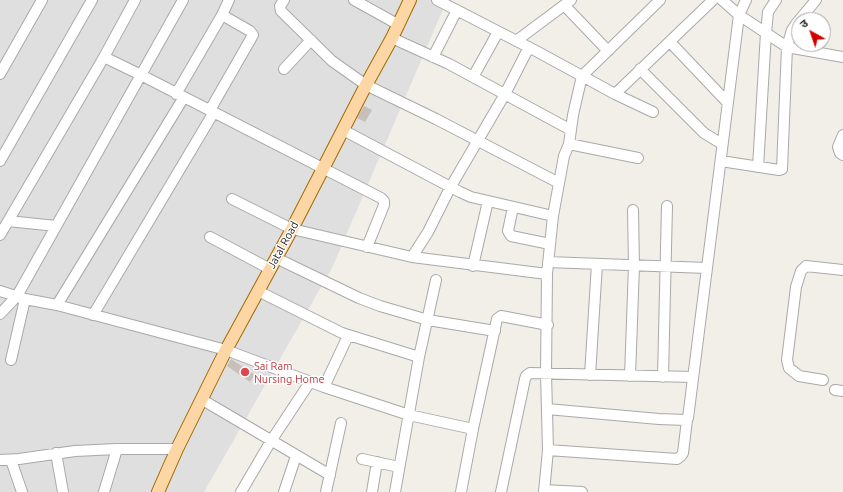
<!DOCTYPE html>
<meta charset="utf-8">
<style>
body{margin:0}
#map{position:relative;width:843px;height:492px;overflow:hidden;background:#f2efe9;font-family:Ubuntu,"Noto Sans Devanagari",sans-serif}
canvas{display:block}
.north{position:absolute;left:791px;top:12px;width:40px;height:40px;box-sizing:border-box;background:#fff;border:1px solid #a7a7a7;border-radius:50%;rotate:320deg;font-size:11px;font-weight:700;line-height:16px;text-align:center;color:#222}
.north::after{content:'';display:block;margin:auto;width:14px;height:18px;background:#d40000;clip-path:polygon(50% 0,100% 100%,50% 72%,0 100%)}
</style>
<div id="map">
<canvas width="843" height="492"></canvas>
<div class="north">उ</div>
</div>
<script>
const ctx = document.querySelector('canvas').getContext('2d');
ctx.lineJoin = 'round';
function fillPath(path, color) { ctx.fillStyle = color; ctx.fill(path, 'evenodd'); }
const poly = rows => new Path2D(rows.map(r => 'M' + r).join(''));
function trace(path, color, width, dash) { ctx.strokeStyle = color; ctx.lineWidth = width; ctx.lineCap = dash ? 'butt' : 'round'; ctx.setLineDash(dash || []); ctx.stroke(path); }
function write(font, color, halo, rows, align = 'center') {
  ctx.font = font + ' Ubuntu,sans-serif'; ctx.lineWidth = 3; ctx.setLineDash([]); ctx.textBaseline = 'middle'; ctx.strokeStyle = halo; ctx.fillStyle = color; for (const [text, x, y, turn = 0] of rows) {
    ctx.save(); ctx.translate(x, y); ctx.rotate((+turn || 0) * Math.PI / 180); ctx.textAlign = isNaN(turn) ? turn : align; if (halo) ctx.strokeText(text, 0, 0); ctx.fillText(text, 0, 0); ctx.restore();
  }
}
fillPath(poly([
 [0,0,447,0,333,266,204,492,0,492]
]), '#e0dfdf');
fillPath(poly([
 [364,106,372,110,365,122,357,118],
 [231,359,255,375,250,382,227,366]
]), '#c7bfb8');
const minor = poly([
 [284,0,280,6,281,11,332,61,366,85,436,119,559,183],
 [354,0,399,25],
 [437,0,538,52,615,94,653,112],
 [722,0,739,15,787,47,843,57],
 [565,6,608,51],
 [392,38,449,64,571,130],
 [516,41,571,0],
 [670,42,728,103],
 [104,57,141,75,381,198,384,201,384,205,367,247],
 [433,57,457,10],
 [284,69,311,40],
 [640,69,704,133,722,144],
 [0,74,42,0],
 [473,77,498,32],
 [176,94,222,15,229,0],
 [615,94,713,0],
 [210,110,253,35,250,31,222,15],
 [343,130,460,192,471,197,553,216],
 [843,135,838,147,840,153,843,155],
 [569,144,638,158],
 [0,161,92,0],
 [721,161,779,170,782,169,787,47,792,30,796,24,816,0],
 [758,167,766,33,768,12,776,0],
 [232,199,292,229,412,257,547,274],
 [513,207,508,231,511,236,550,244],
 [8,221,56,226],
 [0,235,104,57,135,0],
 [210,237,270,269],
 [412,257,428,232,450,188,505,94,529,47],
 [276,258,359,298,380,306,428,320,495,331],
 [548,262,707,268],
 [473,266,488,201],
 [0,291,25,299,57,305,226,350,324,387,409,415,473,429],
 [258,291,342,333,419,357],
 [57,305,184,97],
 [0,314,17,296,183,0],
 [93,315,214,112],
 [11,360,25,299],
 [590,375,597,264],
 [630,376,634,266,633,210],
 [663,377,667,206],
 [823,380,799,376,789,368,787,360,796,287,801,271,806,266,843,270],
 [324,387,348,336],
 [835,390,843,391],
 [201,399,330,475],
 [547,409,659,419,686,420,688,418,739,15,746,0],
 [548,450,677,459,681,456,683,453,687,420],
 [56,453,63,492],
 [362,459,399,467],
 [0,460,19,459,75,451,117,449,177,449],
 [11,460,22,492],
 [544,490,582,492],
 [104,492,117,449],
 [241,492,271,441,310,382],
 [284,492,296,456],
 [326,492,341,423],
 [372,492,377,462],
 [395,492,419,357,436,280],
 [461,492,473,429,497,319,501,316,548,325],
 [501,492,525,379,526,376,530,373,692,377],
 [544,492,548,450,546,373,547,274,553,216,564,156,569,144,573,115,582,76,660,0]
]);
const major = poly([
 [158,492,177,449,226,350,292,229,366,85,392,38,410,0]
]);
trace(minor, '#a9a9a9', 12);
trace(major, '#a06b00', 14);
trace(minor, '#fff', 10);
trace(major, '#fcd6a4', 12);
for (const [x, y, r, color] of [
 [245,372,5,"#e0444e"]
]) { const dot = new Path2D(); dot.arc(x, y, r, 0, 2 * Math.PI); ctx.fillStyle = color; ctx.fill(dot); trace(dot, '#fff', 1.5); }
write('11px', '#222', '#fff', [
 ["Jatal Road",283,245,-61]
]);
write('11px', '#be3a42', '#fff', [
 ["Sai Ram",254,366],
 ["Nursing Home",254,379]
], 'left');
</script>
